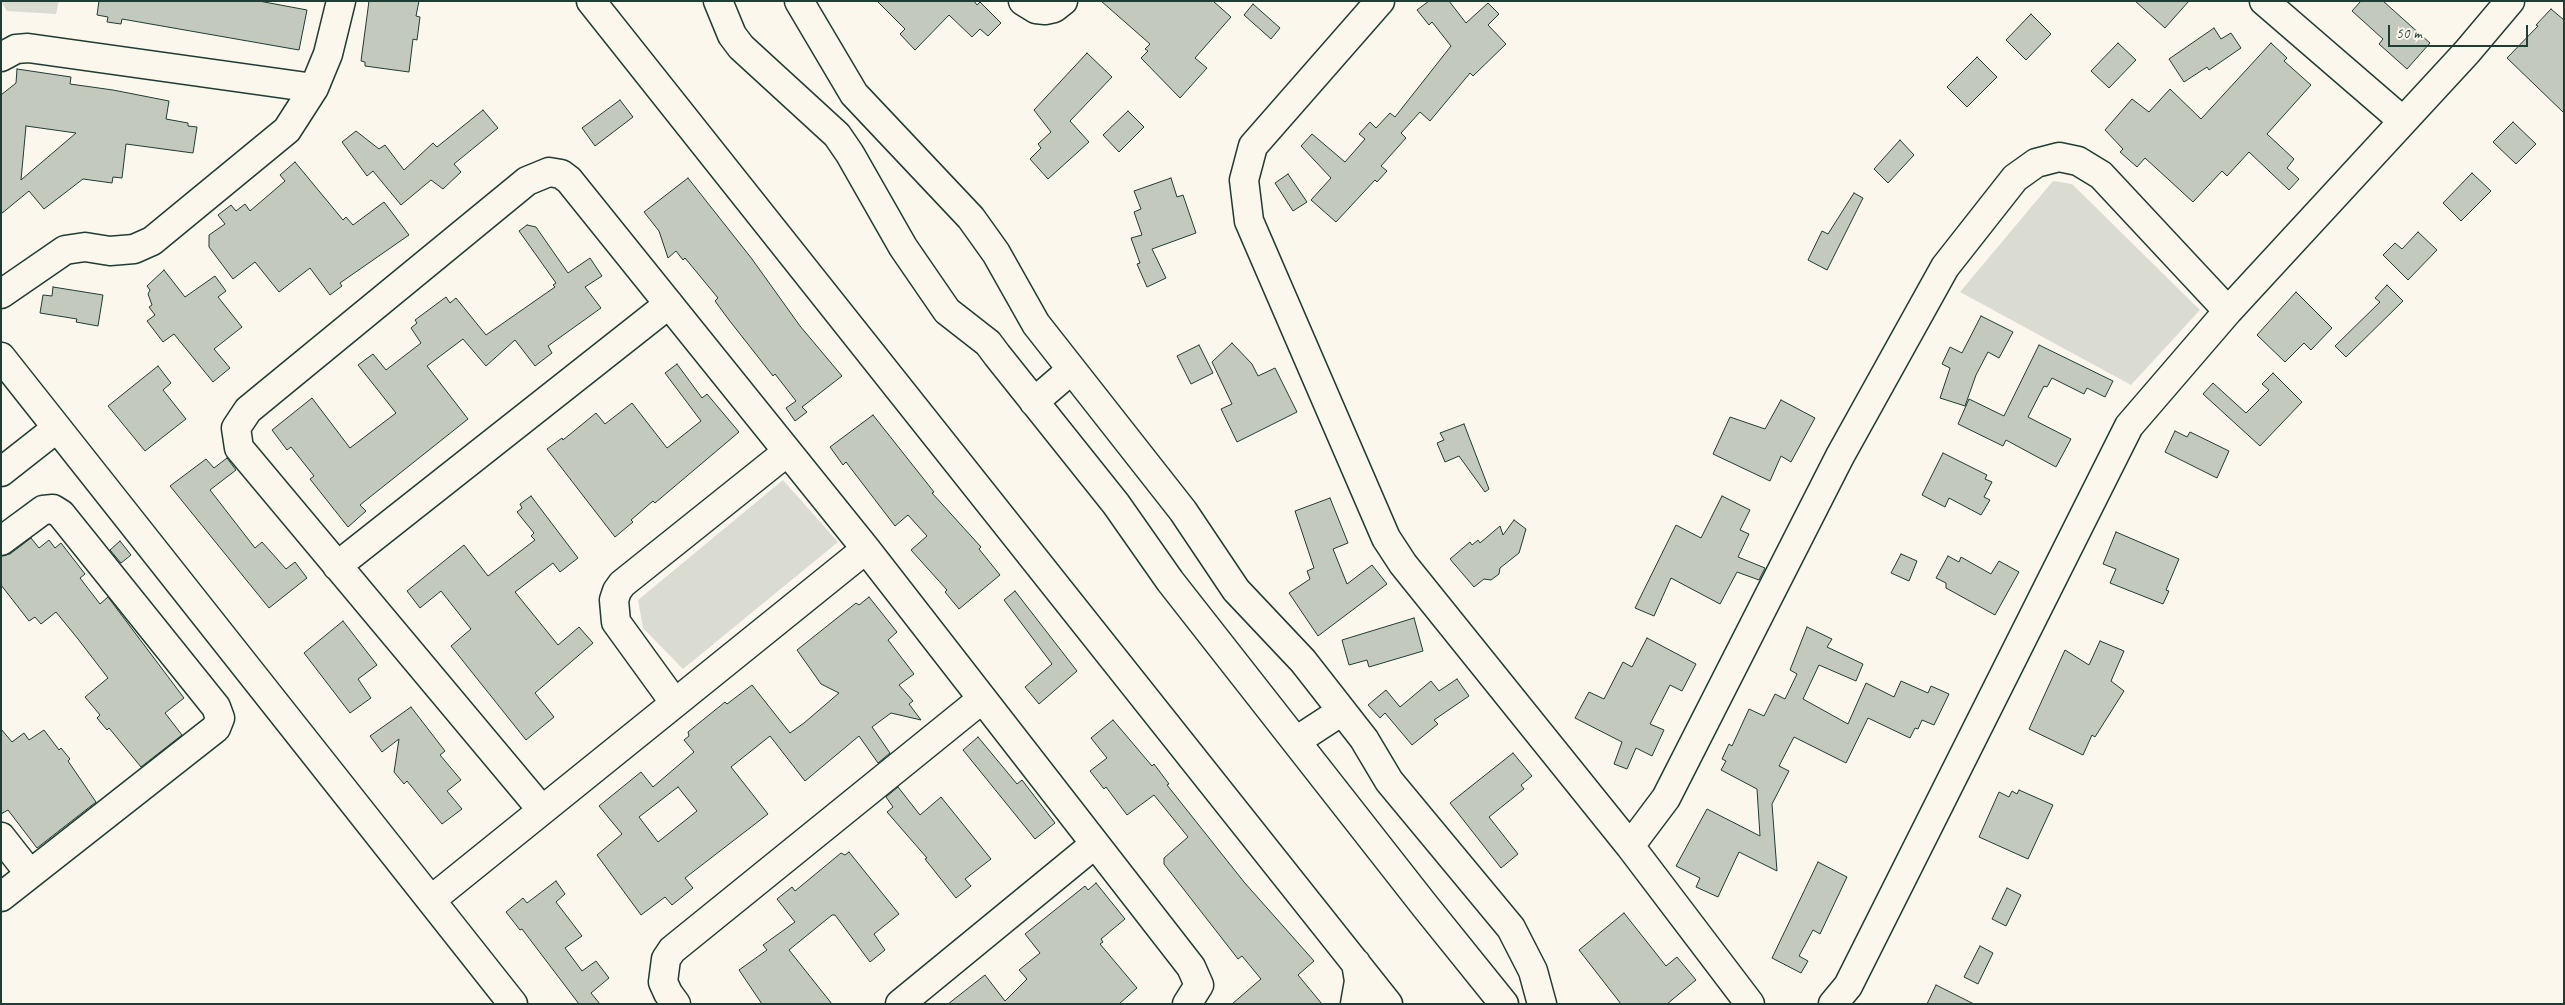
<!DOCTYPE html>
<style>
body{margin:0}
#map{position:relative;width:2565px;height:1005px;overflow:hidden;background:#fbf7ec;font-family:Caveat,sans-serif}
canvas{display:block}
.frame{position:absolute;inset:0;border:2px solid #1f3d34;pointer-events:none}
.scale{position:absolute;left:2388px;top:25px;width:140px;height:22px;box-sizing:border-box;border:2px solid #1f3d34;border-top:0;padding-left:6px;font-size:15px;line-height:18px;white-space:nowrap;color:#1f3d34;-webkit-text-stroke:4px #fbf7ec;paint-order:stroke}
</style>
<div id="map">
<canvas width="2565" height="1005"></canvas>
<div class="frame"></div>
<div class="scale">50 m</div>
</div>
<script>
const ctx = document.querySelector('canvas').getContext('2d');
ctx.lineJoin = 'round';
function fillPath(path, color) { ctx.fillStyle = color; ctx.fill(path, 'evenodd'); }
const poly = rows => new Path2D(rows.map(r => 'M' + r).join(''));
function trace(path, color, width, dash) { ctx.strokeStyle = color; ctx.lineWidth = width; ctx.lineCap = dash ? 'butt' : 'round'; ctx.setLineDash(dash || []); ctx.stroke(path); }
fillPath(poly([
 [1,1,59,1,56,14,7,11],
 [2053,181,2072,184,2200,310,2131,385,1960,292],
 [783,480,838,542,683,669,643,628,638,600]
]), '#dbdcd1');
const building = poly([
 [99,1,259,1,307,10,299,50,122,19,121,24,107,22,108,17,97,15,99,1],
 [369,1,419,1,416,16,420,17,417,40,413,39,409,72,365,66,365,62,361,61,369,1],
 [877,1,974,1,977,5,980,2,1001,23,988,36,980,29,972,37,949,15,915,50,900,34,905,29,877,1],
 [1101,1,1213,1,1231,17,1195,58,1207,68,1180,98,1141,58,1148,51,1145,49,1150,44,1101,1],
 [1429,1,1449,1,1466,23,1488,3,1499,14,1488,25,1506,44,1473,76,1470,73,1430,121,1420,112,1401,133,1406,138,1381,166,1387,171,1377,182,1375,180,1336,222,1311,200,1331,178,1301,146,1312,134,1345,162,1365,139,1359,134,1370,122,1376,128,1390,113,1395,117,1451,46,1432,22,1429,25,1417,10,1429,1],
 [2135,1,2189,1,2165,28,2135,1],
 [2361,1,2383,1,2430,43,2407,69,2379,44,2383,39,2352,11,2361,1],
 [1253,4,1280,28,1271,39,1244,15,1253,4],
 [2551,9,2564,20,2564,113,2507,58,2538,26,2536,25,2551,9],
 [2031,14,2051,34,2026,60,2006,40,2031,14],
 [2214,28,2221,39,2231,33,2241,48,2209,70,2207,67,2184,82,2169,59,2214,28],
 [2118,43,2136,60,2109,88,2091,71,2118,43],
 [2271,43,2287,58,2284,61,2311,85,2267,134,2294,159,2287,168,2299,179,2289,190,2249,152,2227,176,2222,171,2193,202,2145,158,2137,167,2120,152,2123,149,2105,130,2132,99,2149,112,2170,89,2201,119,2271,43],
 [1087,53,1112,77,1070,121,1089,142,1048,179,1030,159,1041,148,1038,144,1051,132,1034,110,1087,53],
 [1977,57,1997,77,1967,107,1947,87,1977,57],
 [17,69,71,77,70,84,113,90,169,101,166,119,188,123,188,126,197,127,193,153,126,144,122,178,113,177,112,183,83,179,44,209,29,191,1,214,1,95,16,83,17,69],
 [26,126,76,133,21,180,26,126],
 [620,100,633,117,595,146,582,128,620,100],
 [483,110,498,128,454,164,461,172,443,189,431,180,401,205,373,171,367,176,342,142,356,131,379,149,385,145,404,170,433,143,437,147,483,110],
 [1128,111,1144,127,1119,152,1103,135,1128,111],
 [2513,122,2536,144,2516,164,2493,142,2513,122],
 [1900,140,1914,155,1888,183,1874,169,1900,140],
 [295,162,343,220,346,217,353,225,384,202,409,235,340,283,342,286,330,295,310,268,279,292,255,262,233,279,209,247,209,235,225,224,218,215,231,205,236,211,245,204,250,211,285,181,280,175,295,162],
 [2472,173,2491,191,2461,221,2443,203,2472,173],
 [1288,174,1307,202,1293,211,1275,183,1288,174],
 [688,178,752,259,800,326,842,376,802,407,807,412,795,421,786,408,796,401,775,374,773,376,729,320,715,301,718,298,685,258,683,260,676,251,668,258,659,231,644,212,688,178],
 [1171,178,1177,197,1183,195,1196,233,1152,249,1166,278,1147,287,1137,264,1140,263,1131,238,1142,235,1134,212,1141,209,1134,191,1171,178],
 [1854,193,1863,198,1827,270,1808,260,1822,231,1828,234,1854,193],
 [527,225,536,227,568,273,590,258,602,276,585,287,601,308,548,346,552,353,535,366,515,340,486,366,463,339,427,366,468,419,360,505,366,511,348,527,310,479,314,476,291,447,287,450,272,430,312,398,350,448,396,413,358,365,373,354,386,370,421,343,411,328,417,323,415,320,446,297,450,303,456,298,486,335,555,287,553,285,556,283,519,231,527,225],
 [2418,232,2437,250,2408,280,2383,255,2395,243,2402,249,2418,232],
 [164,270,185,297,215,276,226,291,218,297,242,327,214,349,230,368,213,382,174,334,163,342,147,321,155,315,149,307,152,305,148,294,150,290,147,286,164,270],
 [2387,285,2403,301,2346,357,2335,346,2380,302,2375,298,2387,285],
 [53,287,103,295,98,326,76,322,77,319,40,313,43,295,52,296,53,287],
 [2296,292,2332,328,2311,350,2304,343,2285,362,2257,335,2296,292],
 [1981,316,2013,332,1999,358,1988,352,1976,375,1965,406,1940,398,1950,368,1942,364,1950,347,1962,353,1981,316],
 [1232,343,1252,364,1258,376,1275,368,1297,412,1237,442,1221,409,1232,404,1212,362,1232,343],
 [1199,345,1213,373,1191,384,1177,356,1199,345],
 [2039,345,2113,381,2105,397,2087,388,2084,394,2052,378,2047,387,2044,386,2028,417,2071,439,2056,467,2006,440,2003,446,1958,424,1969,399,2004,416,2039,345],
 [677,364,702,398,707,394,739,432,655,503,653,501,631,520,633,522,615,537,547,449,562,438,563,440,596,413,605,424,632,403,667,448,701,421,665,373,677,364],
 [158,366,171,383,163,390,186,419,145,451,108,406,158,366],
 [2273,373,2302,402,2260,446,2203,394,2213,383,2246,413,2269,390,2262,384,2273,373],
 [1781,400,1815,418,1791,462,1781,456,1770,481,1713,454,1730,417,1765,429,1781,400],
 [873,415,934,492,932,493,981,547,979,549,1000,575,959,609,945,592,947,590,911,550,927,536,908,515,895,526,846,462,843,465,830,447,873,415],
 [1464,424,1489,489,1485,492,1459,456,1445,462,1437,443,1444,440,1440,433,1464,424],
 [2175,431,2187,437,2190,432,2229,451,2217,478,2165,452,2175,431],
 [1943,453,1987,475,1985,479,1992,482,1984,497,1990,500,1981,515,1949,498,1945,507,1922,495,1943,453],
 [227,458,236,470,210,490,255,548,262,542,286,569,295,562,307,578,269,608,170,486,206,459,214,468,227,458],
 [531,496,578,558,560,572,553,563,515,592,558,645,579,627,593,643,535,693,554,717,526,740,451,646,471,629,441,591,420,608,407,591,464,545,488,576,535,540,531,536,534,533,517,512,522,508,520,504,531,496],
 [1722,496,1750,510,1740,530,1749,534,1738,557,1765,568,1759,580,1737,572,1720,604,1671,578,1654,616,1635,608,1676,525,1701,538,1722,496],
 [1330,498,1348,543,1333,549,1347,584,1372,565,1387,584,1318,636,1289,593,1310,579,1307,571,1314,568,1295,511,1330,498],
 [1514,520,1526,529,1519,553,1500,568,1499,574,1491,580,1484,579,1474,587,1450,559,1470,542,1472,545,1478,540,1480,543,1500,526,1503,535,1514,520],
 [2116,532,2179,559,2166,590,2169,591,2163,604,2110,583,2116,569,2103,564,2116,532],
 [31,538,39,548,49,540,55,548,61,543,85,574,80,578,100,604,108,597,184,698,165,713,182,735,141,767,109,728,107,730,97,718,100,715,85,697,108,678,78,639,56,612,41,624,35,617,29,621,1,585,1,556,10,554,31,538],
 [120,541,131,555,121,563,110,550,120,541],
 [1901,554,1917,561,1909,581,1891,573,1901,554],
 [1948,556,1959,562,1961,557,1991,574,1999,561,2019,572,1995,615,1946,588,1946,583,1936,578,1948,556],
 [1015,591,1077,671,1039,704,1025,687,1052,664,1004,600,1015,591],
 [869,597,897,632,888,640,914,674,899,685,913,701,909,704,921,720,891,713,872,727,890,753,878,763,859,736,805,781,770,736,731,767,768,814,685,878,693,888,672,905,665,897,641,915,597,855,622,834,599,806,641,772,653,787,694,752,684,740,689,736,688,732,725,702,727,704,752,685,790,733,804,723,839,693,821,684,797,650,856,603,859,605,869,597],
 [678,787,697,811,658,842,639,817,678,787],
 [1414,618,1423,651,1369,667,1367,660,1349,665,1342,640,1414,618],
 [343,621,377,665,358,679,371,698,350,713,304,653,343,621],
 [1807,627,1832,639,1827,647,1863,664,1856,681,1819,665,1803,699,1848,724,1866,683,1894,697,1901,681,1928,693,1931,686,1949,694,1934,725,1922,720,1918,729,1915,728,1910,738,1868,718,1846,763,1794,737,1779,766,1789,771,1772,804,1777,871,1739,852,1718,897,1696,887,1700,878,1676,866,1707,809,1760,836,1757,789,1721,770,1726,761,1722,759,1729,744,1732,746,1749,709,1764,716,1775,694,1785,699,1797,674,1790,670,1807,627],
 [1647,638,1696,664,1682,691,1670,685,1650,724,1664,730,1652,756,1636,748,1627,769,1614,764,1622,742,1575,718,1589,692,1604,699,1623,662,1632,667,1647,638],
 [2100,641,2124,651,2111,681,2124,691,2095,737,2092,735,2083,755,2029,729,2065,650,2089,665,2100,641],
 [1457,679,1469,696,1434,720,1438,724,1412,745,1385,713,1380,718,1368,705,1386,690,1400,707,1431,681,1439,691,1457,679],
 [411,707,445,751,440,755,461,780,447,791,462,809,442,824,407,781,404,784,394,772,399,739,382,752,370,736,411,707],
 [1113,720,1152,766,1154,764,1169,784,1167,785,1244,882,1314,961,1298,975,1322,1004,1232,1004,1261,979,1242,956,1238,959,1164,864,1164,858,1188,837,1154,795,1127,815,1106,787,1104,789,1090,771,1107,758,1091,738,1113,720],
 [1,729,12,742,24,733,29,740,44,730,59,750,61,748,70,759,68,761,96,802,37,848,8,810,1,814,1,729],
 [978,737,1017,784,1022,780,1055,823,1035,839,963,750,978,737],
 [1513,753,1532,776,1521,785,1524,789,1489,817,1518,854,1501,868,1450,803,1513,753],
 [898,787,920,815,941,797,991,859,965,879,971,886,956,898,925,859,927,858,887,812,893,807,886,797,898,787],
 [2019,790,2053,805,2028,859,1979,837,1999,792,2009,797,2012,791,2017,794,2019,790],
 [849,852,899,914,874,934,885,950,870,962,835,915,832,915,789,950,832,1004,762,1004,739,970,767,950,763,945,795,922,777,899,792,887,795,891,841,853,845,855,849,852],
 [1818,862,1847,877,1820,934,1813,930,1799,956,1808,961,1801,973,1772,958,1818,862],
 [556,881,565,894,556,902,582,936,565,948,582,971,596,961,609,978,591,993,600,1004,579,1004,522,929,520,930,506,912,523,898,527,903,556,881],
 [1096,883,1125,919,1101,939,1103,942,1100,944,1137,988,1119,1004,948,1004,985,975,1005,1001,1027,979,1019,970,1040,953,1025,934,1085,886,1088,890,1096,883],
 [2007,888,2021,895,2006,926,1992,919,2007,888],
 [1624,913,1666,966,1677,957,1696,980,1667,1004,1621,1004,1579,950,1624,913],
 [1980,946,1993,953,1978,984,1964,977,1980,946],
 [1936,985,1974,1004,1927,1004,1936,985]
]);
fillPath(building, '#c4c9be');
trace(building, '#1f3d34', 1);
const minor = poly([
 [718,1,732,35,741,47,837,135,850,154,903,247,947,311,988,343,997,355,1116,504,1170,581,1425,906,1504,1004],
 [799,1,854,94,971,218,996,253,1036,324,1183,511,1236,590,1303,661,1364,739,1389,781,1511,928,1533,971,1542,1004],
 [1023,1,1036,9,1045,10,1054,8,1063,1],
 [1380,1,1253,146,1244,180,1249,221,1386,538,1403,564,1630,846,1750,1004],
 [2264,1,2403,121],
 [1,57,16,49,28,48,314,88],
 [1,294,65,250,85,247,110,251,134,249,152,241,287,130,314,88,328,54,341,1],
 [1,357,513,1004],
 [1034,402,1070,371],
 [1,472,57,428],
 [1,541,43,510,53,509,61,514,216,707,220,718,216,728,1,897],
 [337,566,669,304],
 [674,702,616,622,614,600,617,591,622,584,787,452],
 [1296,741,1342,711],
 [542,810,239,448,236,428,248,410,527,181,549,172,561,174,569,180,866,549,1191,967,1199,985,1187,1004],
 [1,837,30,874],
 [1630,846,1666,798,1840,456,1945,267,2015,178,2036,163,2059,157,2078,161,2101,175,2228,311],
 [431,900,866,549],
 [676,1004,668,993,663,982,666,959,672,950,982,699],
 [900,1004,1095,844],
 [1833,1004,1848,986,2129,426,2228,311,2467,52,2510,1]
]);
const major = poly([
 [591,1,1388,1004],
 [1355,1004,1359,981,1356,963]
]);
trace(minor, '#1f3d34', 31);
trace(major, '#1f3d34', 31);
trace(minor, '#fbf7ec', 28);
trace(major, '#fbf7ec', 28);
</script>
